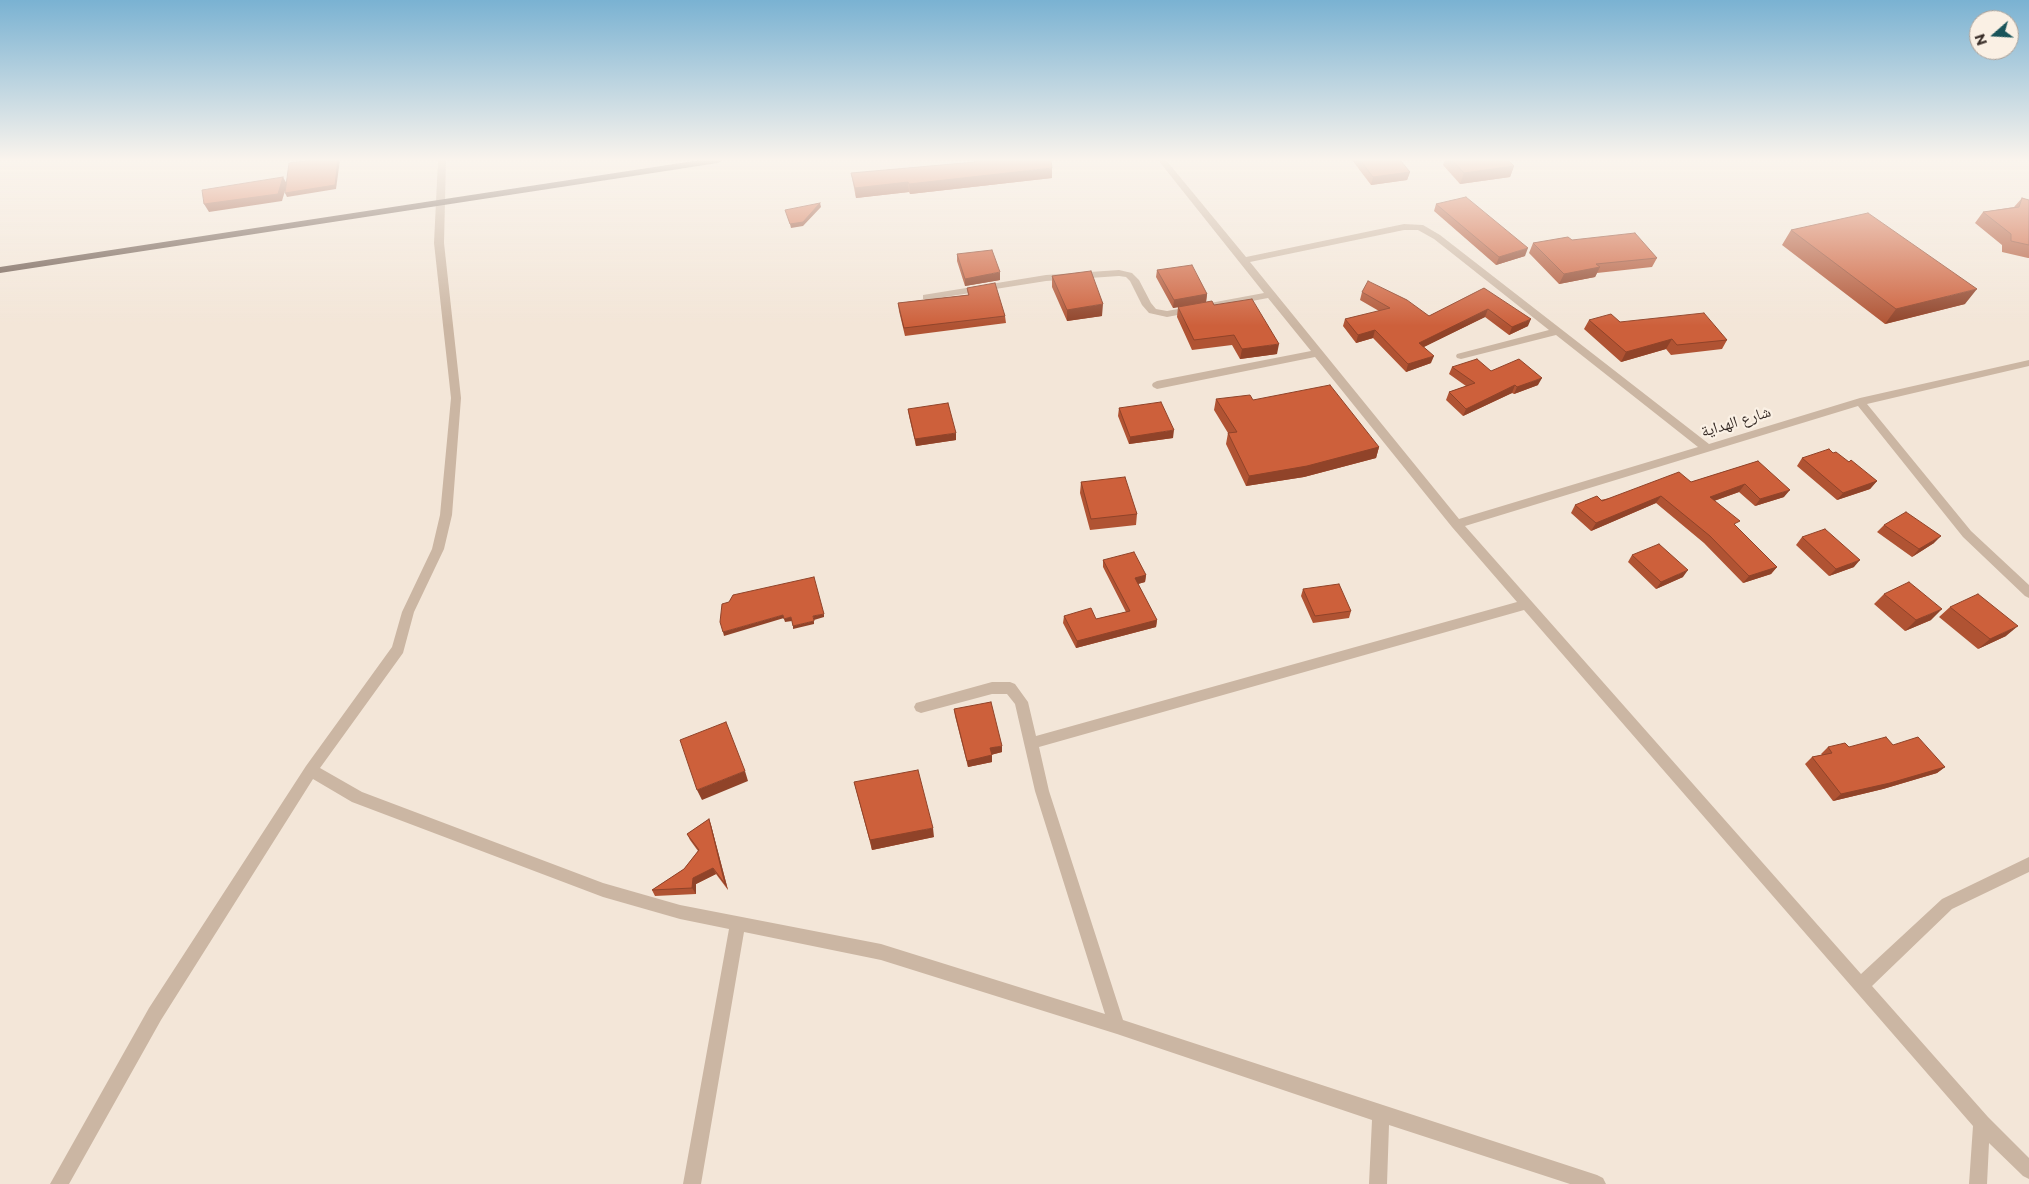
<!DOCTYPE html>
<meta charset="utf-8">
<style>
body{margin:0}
#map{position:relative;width:2029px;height:1184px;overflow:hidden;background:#f3e6d8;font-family:Montserrat,sans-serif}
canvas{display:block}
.north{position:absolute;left:1969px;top:10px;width:50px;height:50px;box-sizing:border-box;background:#faf0e4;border:1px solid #aca198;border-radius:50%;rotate:251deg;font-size:14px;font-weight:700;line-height:20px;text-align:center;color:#362b26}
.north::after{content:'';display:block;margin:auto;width:18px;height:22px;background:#19545a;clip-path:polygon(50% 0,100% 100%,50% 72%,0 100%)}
</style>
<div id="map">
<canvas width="2029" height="1184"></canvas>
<div class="north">N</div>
</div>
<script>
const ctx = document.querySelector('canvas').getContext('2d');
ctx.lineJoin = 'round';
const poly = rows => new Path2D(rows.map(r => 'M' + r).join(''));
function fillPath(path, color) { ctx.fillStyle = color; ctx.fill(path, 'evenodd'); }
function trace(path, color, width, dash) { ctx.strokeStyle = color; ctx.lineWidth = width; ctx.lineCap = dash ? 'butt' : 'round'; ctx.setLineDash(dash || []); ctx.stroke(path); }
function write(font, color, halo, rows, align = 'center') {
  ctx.font = font + ' Montserrat,"Noto Naskh Arabic",sans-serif'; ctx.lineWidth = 4.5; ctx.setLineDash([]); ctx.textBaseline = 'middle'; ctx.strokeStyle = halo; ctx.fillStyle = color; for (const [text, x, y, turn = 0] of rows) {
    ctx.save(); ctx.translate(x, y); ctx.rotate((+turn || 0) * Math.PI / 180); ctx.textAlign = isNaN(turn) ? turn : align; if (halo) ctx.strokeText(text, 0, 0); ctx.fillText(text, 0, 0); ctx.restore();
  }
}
fillPath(poly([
 [438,160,446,160,444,243,461,398,452,515,444,549,414,612,403,653,320,768,362,792,603,883,680,905,881,944,1105,1014,1035,791,1015,704,1007,694,992,694,921,713,916,711,914,707,916,703,992,682,1010,682,1015,684,1028,702,1036,736,1517,602,1452,527,1315,357,1157,389,1153,387,1152,385,1153,383,1157,381,1311,351,1268,298,1167,317,1149,313,1142,305,1130,281,1126,277,1119,276,1046,281,926,300,923,299,923,295,1046,275,1119,270,1132,273,1139,280,1151,303,1156,309,1167,311,1264,293,1158,160,1166,160,1246,257,1404,224,1423,225,1440,235,1709,444,1860,398,2029,360,2029,366,1867,404,1971,531,2029,585,2029,598,2025,596,1963,537,1858,406,1465,526,1861,974,1942,899,2029,857,2029,872,1952,909,1872,986,1988,1117,2029,1158,2029,1179,2023,1176,1989,1143,1987,1184,1969,1184,1973,1126,1524,610,1039,747,1049,791,1123,1020,1597,1175,1603,1178,1606,1184,1570,1184,1389,1125,1387,1184,1369,1184,1372,1120,1117,1034,881,960,744,932,701,1184,683,1184,729,929,680,919,603,897,352,802,313,779,161,1020,69,1184,50,1184,149,1008,306,766,392,647,402,612,432,549,440,515,451,398,434,243,438,160],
 [1404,230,1418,230,1434,239,1549,330,1457,354,1456,356,1457,358,1461,359,1556,335,1698,447,1459,519,1250,262,1404,230]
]), '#cbb6a3');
fillPath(poly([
 [700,160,723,160,718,163,0,273,0,267,700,160]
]), '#685449');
fillPath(poly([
 [974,160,1052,178,910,194,909,192,856,198,851,173,974,162],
 [1352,160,1400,160,1410,172,1407,180,1371,185],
 [1445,160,1508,160,1514,166,1510,177,1460,184,1443,165],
 [2022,198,2029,200,2029,258,2028,258,2002,252,2002,245,1975,223,1983,212,2014,207],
 [1436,204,1525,256,1496,265,1434,211],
 [1791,230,1965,304,1885,324,1782,245],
 [1572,240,1657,258,1652,267,1597,273,1595,277,1559,284,1529,253,1533,243],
 [957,254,1000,280,965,286,957,261],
 [1157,270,1207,294,1206,302,1214,305,1277,354,1240,359,1232,345,1192,350,1177,317,1178,307,1173,308,1156,277],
 [1052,276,1102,316,1067,321,1052,287],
 [967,288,1005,316,1006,323,905,336,899,311,898,303,968,295],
 [1484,288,1528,326,1509,335,1485,317,1423,347,1431,363,1406,372,1373,338,1356,343,1343,326,1345,319,1379,311,1360,300,1362,292,1429,316],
 [1589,320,1620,322,1727,340,1722,349,1671,355,1666,349,1621,362,1584,329],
 [1452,367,1491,371,1538,385,1514,394,1512,393,1463,416,1446,400,1449,392,1466,386,1449,374],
 [1216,399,1253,400,1379,447,1376,458,1304,477,1246,486,1226,444,1228,433,1214,410],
 [1119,408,1173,438,1129,444,1118,416],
 [908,409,956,440,916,446,909,416],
 [1833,453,1849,462,1877,481,1870,489,1837,500,1797,466,1802,458],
 [1758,461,1784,497,1755,506,1739,492,1714,501,1736,526,1777,567,1771,574,1743,583,1704,543,1656,503,1591,531,1571,513,1575,505,1691,482],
 [1081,482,1137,514,1136,525,1090,530,1080,493],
 [1884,525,1934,543,1912,557,1877,532],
 [1802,537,1854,567,1829,576,1796,545],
 [1632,555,1683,577,1656,589,1628,562],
 [1103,560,1146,575,1145,582,1138,584,1157,620,1156,627,1076,648,1063,623,1064,616,1096,619,1126,612,1103,567],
 [1303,589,1351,611,1349,618,1313,623,1301,596],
 [1884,594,1931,620,1905,631,1874,604],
 [1950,607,2006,636,1978,649,1939,617],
 [954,709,1002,752,991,755,992,762,968,767,955,716],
 [1893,745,1945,767,1937,773,1883,789,1833,801,1805,764,1812,757,1822,755,1821,754,1828,747,1849,747],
 [854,782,934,837,872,850],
 [709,819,711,825,728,890,716,874,696,884,696,894,655,896,652,890,684,869,698,851,690,840,687,834]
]), '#b05333');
fillPath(poly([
 [338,160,340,160,336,189,287,197,285,193],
 [1514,166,1510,177,1460,184,1464,173],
 [1052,168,1052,178,910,194,909,184],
 [1410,172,1407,180,1371,185,1373,177],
 [283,177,287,184,282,201,209,212,204,204],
 [908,182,909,192,856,198,855,188],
 [820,203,821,207,803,226,791,228,790,224],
 [1528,248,1525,256,1496,265,1499,257],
 [1600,267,1595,277,1559,284,1564,274],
 [1000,272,1000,280,965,286,965,279],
 [1977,289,1965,304,1885,324,1896,309],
 [1207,294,1206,302,1173,308,1174,300],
 [1103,304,1102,316,1067,321,1067,310],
 [1488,309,1485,317,1416,351,1419,343],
 [1531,319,1528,326,1509,335,1512,327],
 [1375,330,1373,338,1356,343,1358,335],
 [1672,339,1666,349,1621,362,1626,352],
 [1279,344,1277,354,1240,359,1242,349],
 [1434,356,1431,363,1406,372,1408,364],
 [1542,378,1538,385,1514,394,1517,387],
 [1515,385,1512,393,1463,416,1466,409],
 [1174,430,1173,438,1129,444,1130,437],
 [956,433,956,440,916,446,915,439],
 [1379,447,1376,458,1304,477,1246,486,1249,476],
 [1877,481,1870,489,1837,500,1843,493],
 [1745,484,1739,492,1705,504,1710,497],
 [1790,490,1784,497,1755,506,1760,499],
 [1661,496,1656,503,1591,531,1596,523],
 [1941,536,1934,543,1912,557,1919,549],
 [1860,560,1854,567,1829,576,1836,569],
 [1777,567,1771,574,1743,583,1749,576],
 [1688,570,1683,577,1656,589,1661,582],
 [1146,575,1145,582,1134,585,1135,578],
 [1942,609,1931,620,1905,631,1916,620],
 [824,614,824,617,814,620,813,616],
 [783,615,784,618,724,636,723,632],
 [791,617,792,621,785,622,784,619],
 [1157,620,1156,627,1076,648,1077,641],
 [814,621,814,624,793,629,793,626],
 [2018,626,2006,636,1978,649,1990,639],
 [1002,746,1002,752,990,755,990,748],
 [992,755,992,762,968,767,967,761],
 [1945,767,1937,773,1883,789,1833,801,1841,794],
 [745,771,748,781,702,800,697,790],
 [709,819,711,825,728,890,725,884],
 [933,828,934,837,872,850,870,840],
 [713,868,716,874,696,884,696,894,692,888,693,878]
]), '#904329');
const building = poly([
 [312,160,338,160,335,185,285,193,289,163,312,160],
 [974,160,1051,160,1052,168,909,184,908,182,855,188,851,173,975,162,974,160],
 [1360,160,1400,160,1410,172,1373,177,1360,160],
 [1452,160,1508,160,1514,166,1464,173,1452,160],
 [283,177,278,194,204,204,202,190,283,177],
 [1466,197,1528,248,1499,257,1436,204,1466,197],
 [2022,198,2029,200,2029,245,2011,241,2011,234,1983,212,2019,207,2022,198],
 [820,203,803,222,790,224,785,210,820,203],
 [1868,213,1977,289,1896,309,1791,230,1868,213],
 [1635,233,1657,258,1596,264,1600,267,1564,274,1533,243,1568,237,1572,240,1635,233],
 [992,250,1000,272,965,279,957,254,992,250],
 [1192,265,1207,294,1174,300,1157,270,1192,265],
 [1091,271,1103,304,1067,310,1052,276,1091,271],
 [1368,281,1407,300,1429,316,1484,288,1531,319,1512,327,1488,309,1419,343,1434,356,1408,364,1375,330,1358,335,1345,319,1390,308,1362,292,1368,281],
 [995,283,1005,316,904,328,898,303,969,295,967,288,995,283],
 [1252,299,1279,344,1242,349,1234,335,1194,340,1178,307,1212,301,1214,305,1252,299],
 [1704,313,1727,340,1677,345,1672,339,1626,352,1589,320,1611,314,1620,322,1704,313],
 [1477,359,1491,371,1519,359,1542,378,1517,387,1515,385,1466,409,1449,392,1475,383,1452,367,1477,359],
 [1330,385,1379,447,1307,466,1249,476,1228,433,1237,432,1216,399,1250,395,1253,400,1330,385],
 [1161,402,1174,430,1130,437,1119,408,1161,402],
 [948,403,956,433,915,439,908,409,948,403],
 [1829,449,1833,453,1836,452,1849,462,1851,460,1877,481,1843,493,1802,458,1829,449],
 [1758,461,1790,490,1760,499,1745,484,1710,497,1740,521,1734,524,1777,567,1749,576,1710,536,1661,496,1596,523,1575,505,1597,496,1602,501,1679,472,1691,482,1758,461],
 [1125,477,1137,514,1091,519,1081,482,1125,477],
 [1906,512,1941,536,1919,549,1884,525,1906,512],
 [1825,529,1860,560,1836,569,1802,537,1825,529],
 [1659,544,1688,570,1661,582,1632,555,1659,544],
 [1134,552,1146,575,1135,578,1157,620,1077,641,1064,616,1091,608,1096,619,1130,611,1103,560,1134,552],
 [814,577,824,614,813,616,814,621,793,626,791,617,784,619,783,615,723,632,720,622,722,604,729,602,733,595,814,577],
 [1909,582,1942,609,1916,620,1884,594,1909,582],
 [1339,584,1351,611,1315,616,1303,589,1339,584],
 [1978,594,2018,626,1990,639,1950,607,1978,594],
 [991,702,1002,746,990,748,992,755,967,761,954,709,991,702],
 [726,722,745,771,697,790,680,740,726,722],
 [1886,737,1893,745,1918,737,1945,767,1890,783,1841,794,1812,757,1832,753,1828,747,1845,743,1849,747,1886,737],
 [918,770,933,828,870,840,854,782,918,770],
 [709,819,725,884,713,868,693,878,692,888,652,890,684,869,699,850,687,834,709,819]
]);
fillPath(building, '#cd603b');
trace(building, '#904329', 1);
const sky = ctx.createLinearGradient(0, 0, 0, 326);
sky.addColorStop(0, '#7ab2d2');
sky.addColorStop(0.49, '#faf4ed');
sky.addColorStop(1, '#faf4ed00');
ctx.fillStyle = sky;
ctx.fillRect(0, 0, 2029, 326);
write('16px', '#362b26', '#faf0e4', [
 ["شارع الهداية",1736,422,-17]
]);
</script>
